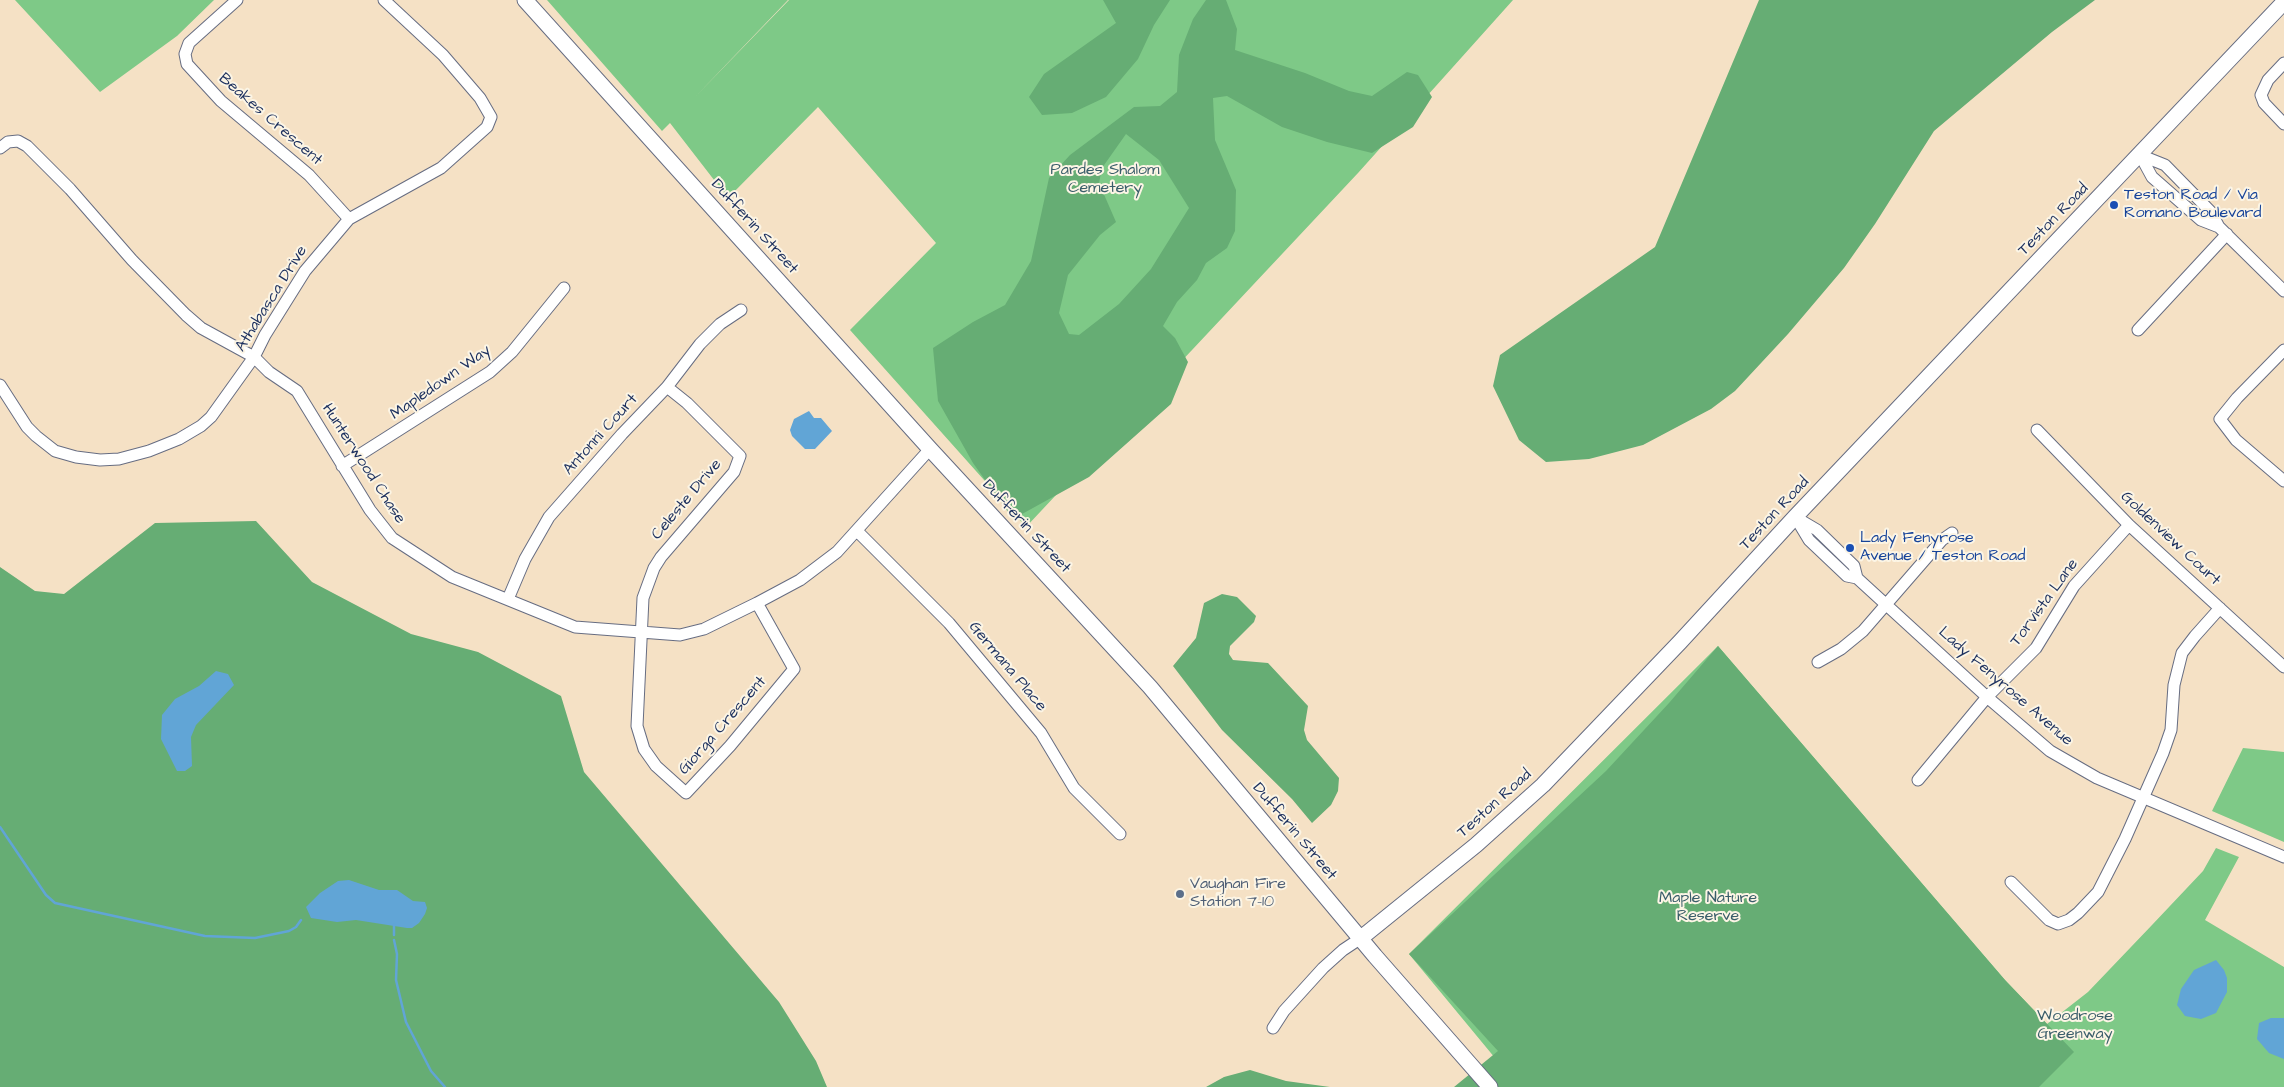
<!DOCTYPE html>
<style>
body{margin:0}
canvas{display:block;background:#f5e1c5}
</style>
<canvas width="2284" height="1087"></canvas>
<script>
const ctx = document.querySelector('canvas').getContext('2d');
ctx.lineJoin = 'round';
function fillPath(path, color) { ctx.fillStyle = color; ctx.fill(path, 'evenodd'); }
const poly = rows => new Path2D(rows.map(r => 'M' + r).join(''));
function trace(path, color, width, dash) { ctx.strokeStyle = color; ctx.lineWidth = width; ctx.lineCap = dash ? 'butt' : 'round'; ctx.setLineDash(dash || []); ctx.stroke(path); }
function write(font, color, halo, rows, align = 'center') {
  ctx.font = font + ' "Architects Daughter",sans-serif'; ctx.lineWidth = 4; ctx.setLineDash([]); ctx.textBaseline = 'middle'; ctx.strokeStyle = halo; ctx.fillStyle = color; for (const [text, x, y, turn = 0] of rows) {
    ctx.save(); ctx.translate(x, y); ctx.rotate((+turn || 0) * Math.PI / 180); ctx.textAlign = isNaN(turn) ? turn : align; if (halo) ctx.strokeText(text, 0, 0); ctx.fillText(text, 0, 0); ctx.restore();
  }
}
fillPath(poly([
 [15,0,214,0,177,36,100,92],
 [547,0,788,0,695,97,789,0,1513,0,1358,173,1026,527,850,330,936,243,818,107,728,198,670,123,662,131],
 [1718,646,2005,980,2047,1024,2088,992,2152,925,2203,871,2216,848,2239,857,2205,920,2284,967,2284,1087,1519,1087,1409,954],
 [2243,748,2284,752,2284,842,2212,811]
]), '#7ec987');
fillPath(poly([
 [1103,0,1170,0,1154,25,1138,59,1106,97,1072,113,1042,115,1029,97,1044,74,1116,23],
 [1206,0,1226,0,1237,29,1235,50,1305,73,1349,91,1372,96,1407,72,1418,75,1432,97,1413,127,1372,153,1327,142,1282,127,1227,96,1213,98,1215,140,1236,190,1235,231,1227,248,1206,263,1197,280,1177,302,1163,326,1175,338,1188,362,1171,404,1089,477,1013,519,973,463,938,401,933,348,973,322,1005,305,1031,261,1049,178,1070,155,1134,107,1160,106,1177,92,1179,55,1193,19],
 [1126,134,1159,160,1189,208,1151,269,1119,304,1079,335,1069,334,1059,313,1068,275,1100,235,1116,222,1099,183,1102,168],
 [1759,0,2095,0,2052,32,1934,131,1875,224,1844,268,1788,334,1735,391,1711,409,1643,445,1589,459,1546,462,1519,440,1493,386,1500,355,1655,247],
 [256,521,312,582,411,634,478,652,561,696,584,772,779,1002,816,1061,827,1087,0,1087,0,567,35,591,64,594,155,523],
 [1222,594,1237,597,1256,616,1254,622,1230,646,1229,654,1233,660,1268,663,1308,706,1304,730,1307,740,1339,778,1338,791,1331,805,1312,823,1292,799,1222,730,1173,666,1196,638,1204,603],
 [1718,646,2005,980,2074,1052,2039,1087,1454,1087,1498,1051,1409,954,1606,771,1669,703],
 [1250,1070,1286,1081,1330,1087,1206,1087,1224,1077]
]), '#66ad74');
fillPath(poly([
 [809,411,814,418,821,418,832,431,815,449,805,449,792,436,790,430,794,419],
 [216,671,228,674,234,685,196,725,191,737,192,766,185,771,177,771,161,739,162,715,175,699,199,686],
 [349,880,379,890,397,890,413,901,425,902,427,908,425,914,419,923,412,928,407,928,356,920,337,922,311,918,306,907,320,893,338,881],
 [2216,960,2224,970,2227,978,2227,992,2216,1013,2201,1019,2185,1016,2177,1005,2181,989,2194,970],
 [2271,1018,2284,1018,2284,1059,2269,1053,2257,1039,2259,1023]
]), '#61a5d6');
trace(poly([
 [0,827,46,895,55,903,205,936,255,938,289,931,296,927,301,920],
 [394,925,394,935],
 [394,940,397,954,396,980,406,1022,431,1071,445,1087]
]), '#61a5d6', 2.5);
const minor = poly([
 [237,0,189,43,185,54,187,64,221,101,309,175,349,219],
 [2284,63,2268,80,2261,95,2264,103,2284,124],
 [0,148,8,142,18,141,27,146,70,189,132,260,186,315,201,328,254,357,269,372,297,391,370,510,392,538,452,577,575,627,680,635,704,629,757,603,800,580,837,552,930,449],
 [2140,155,2165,165,2211,212,2219,227,2284,291],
 [2140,155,2152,177,2201,220,2219,227],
 [2138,330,2227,234],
 [2284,350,2237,398,2220,419,2236,440,2284,481],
 [0,385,27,427,36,436,55,451,76,457,100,460,119,459,149,451,179,439,201,426,211,417,254,357,265,335,305,271,349,219,441,168,487,127,491,117,480,98,443,55,384,0],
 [667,387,687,403,740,456,734,472,661,557,654,568,643,598,637,726,644,749,656,766,686,793,730,746,794,669,757,603],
 [2037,430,2129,525,2284,667],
 [342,466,490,372,512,352,564,288],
 [1795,517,1817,530,1854,566,1857,578,1987,697,2050,751,2097,778,2284,857],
 [1797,520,1809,540,1847,576,1857,578],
 [857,531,949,623,1041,733,1074,788,1120,834],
 [508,599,525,559,549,517,622,434,667,387,700,344,720,324,741,310],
 [1818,662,1841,649,1863,631,1942,540,1952,533],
 [1918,780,1987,697,2036,648,2074,586,2129,525],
 [2011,882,2049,920,2058,924,2069,920,2078,913,2098,892,2125,839,2163,753,2171,730,2174,685,2182,653,2195,636,2220,608],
 [1273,1028,1284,1011,1323,968,1343,950,1361,938]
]);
const major = poly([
 [525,0,930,449,1150,687,1375,956,1490,1087],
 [1361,938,1476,845,1543,785,1680,642,1795,517,2284,2]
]);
trace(minor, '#676d82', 13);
trace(major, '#676d82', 17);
trace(minor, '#fff', 11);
trace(major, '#fff', 15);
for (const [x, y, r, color] of [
 [2114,205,5,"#1a4fb4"],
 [1850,548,5,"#1a4fb4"],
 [1180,894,5,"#5c6f8a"]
]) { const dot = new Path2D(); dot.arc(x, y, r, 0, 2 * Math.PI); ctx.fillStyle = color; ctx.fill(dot); trace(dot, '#fcf5e5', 2); }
write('16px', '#1b2f5e', '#fcf5e5', [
 ["Beakes Crescent",270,120,41],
 ["Teston Road",2054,220,-46],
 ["Dufferin Street",754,227,48],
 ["Athabasca Drive",272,299,-58],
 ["Mapledown Way",441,383,-35],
 ["Antonni Court",601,435,-48],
 ["Hunterwood Chase",363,464,57],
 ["Celeste Drive",687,500,-50],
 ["Teston Road",1775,514,-47],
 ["Dufferin Street",1026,527,47],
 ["Goldenview Court",2170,539,43],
 ["Torvista Lane",2045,603,-54],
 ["Germana Place",1007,667,50],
 ["Lady Fenyrose Avenue",2005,687,41],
 ["Giorga Crescent",723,726,-49],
 ["Teston Road",1495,804,-42],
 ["Dufferin Street",1294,832,50]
]);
write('16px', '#395d6a', '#fcf5e5', [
 ["Pardes Shalom",1105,171],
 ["Cemetery",1105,189],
 ["Maple Nature",1708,899],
 ["Reserve",1708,917],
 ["Woodrose",2075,1017],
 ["Greenway",2075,1035]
]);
write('16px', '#164399', '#fcf5e5', [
 ["Teston Road / Via",2124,196],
 ["Romano Boulevard",2124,214],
 ["Lady Fenyrose",1860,539],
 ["Avenue / Teston Road",1860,557]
], 'left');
write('16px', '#4e5e75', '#fcf5e5', [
 ["Vaughan Fire",1190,885],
 ["Station 7-10",1190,903]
], 'left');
</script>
